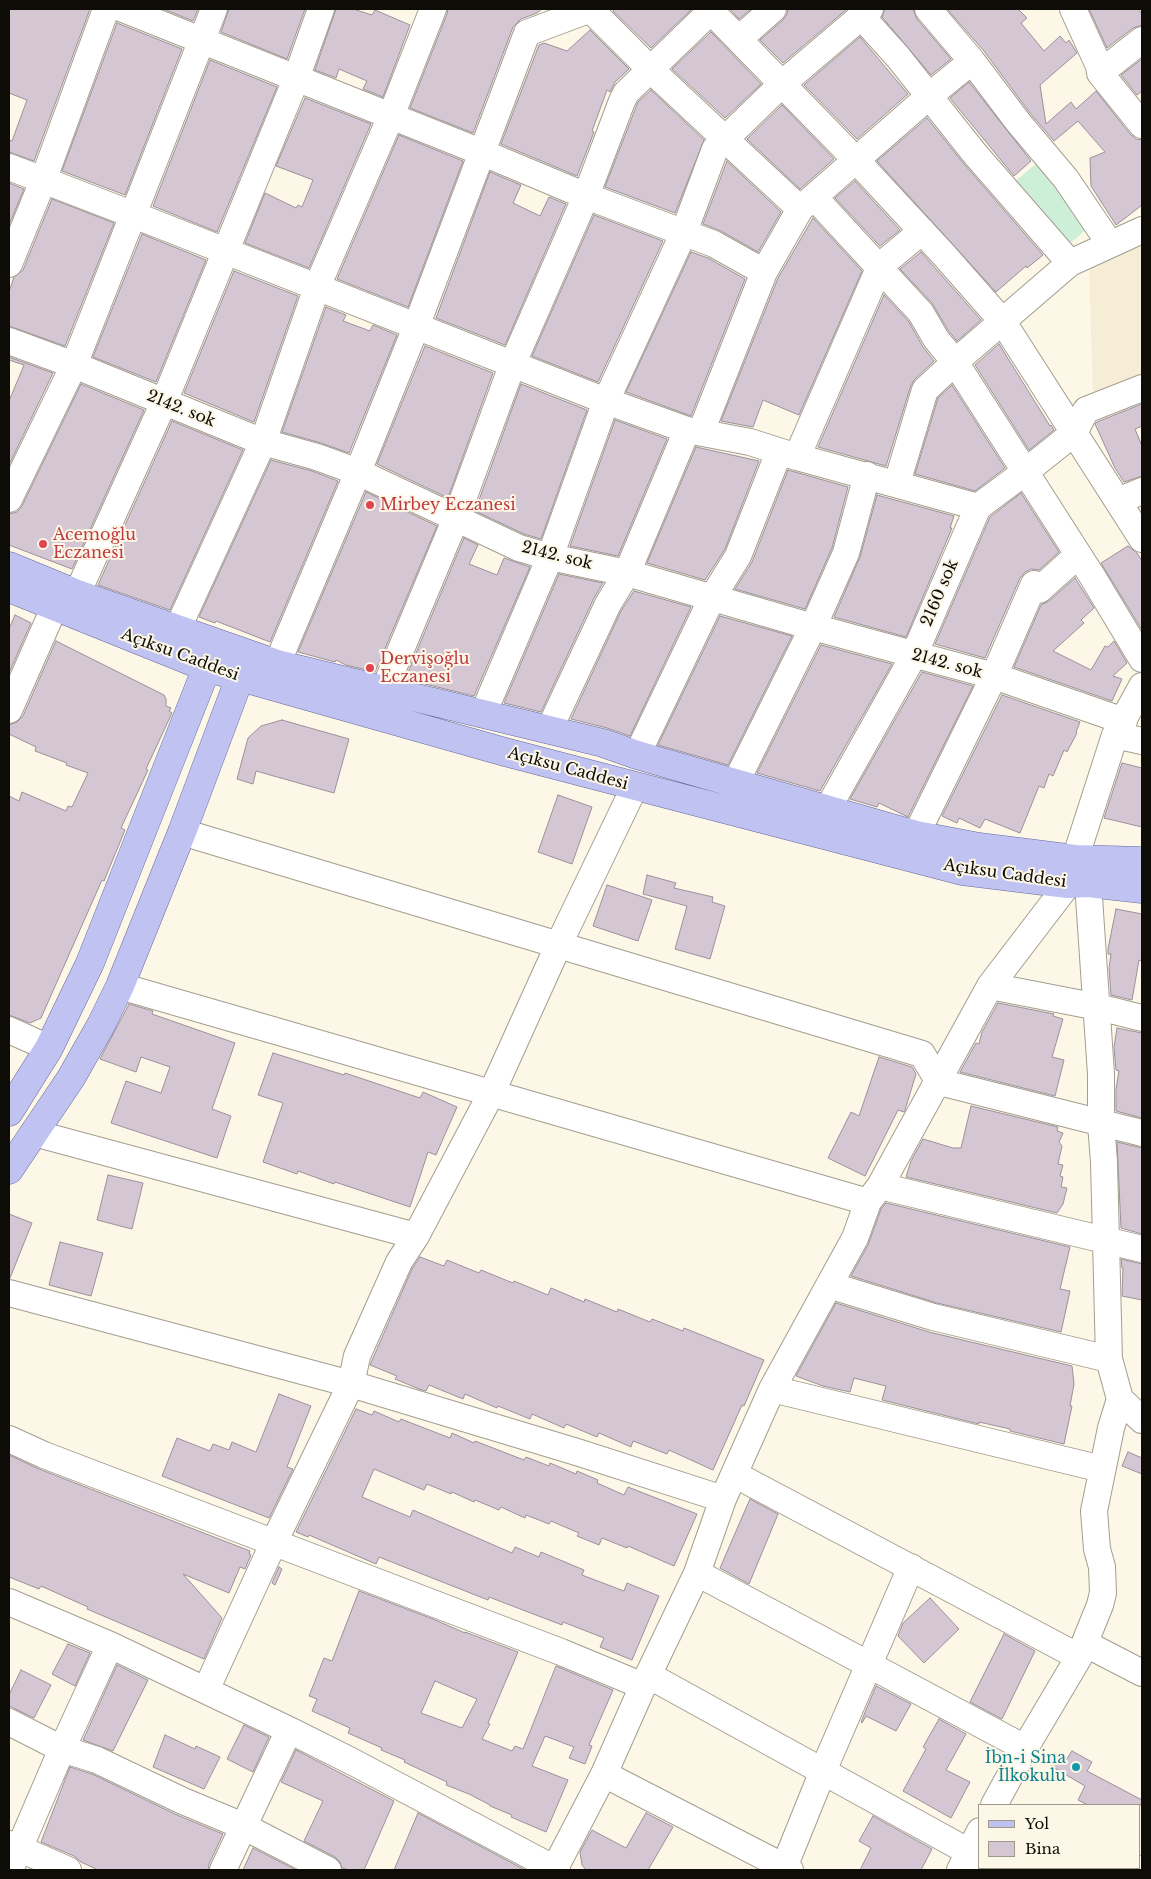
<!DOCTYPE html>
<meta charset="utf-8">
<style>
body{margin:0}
#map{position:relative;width:1151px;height:1879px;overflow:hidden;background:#fdf7e7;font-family:"Libre Baskerville",serif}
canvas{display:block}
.frame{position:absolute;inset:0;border:10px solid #0d0c07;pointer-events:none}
.legend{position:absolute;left:978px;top:1804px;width:162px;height:65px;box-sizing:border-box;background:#fdf7e7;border:1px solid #9d998d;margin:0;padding:6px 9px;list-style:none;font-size:15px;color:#0d0c07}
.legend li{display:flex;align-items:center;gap:10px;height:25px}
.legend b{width:25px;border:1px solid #9d998d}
</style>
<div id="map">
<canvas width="1151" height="1879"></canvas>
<div class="frame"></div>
<ul class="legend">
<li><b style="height:6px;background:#c0c3f2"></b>Yol</li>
<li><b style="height:14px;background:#d4c7d3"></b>Bina</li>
</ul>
</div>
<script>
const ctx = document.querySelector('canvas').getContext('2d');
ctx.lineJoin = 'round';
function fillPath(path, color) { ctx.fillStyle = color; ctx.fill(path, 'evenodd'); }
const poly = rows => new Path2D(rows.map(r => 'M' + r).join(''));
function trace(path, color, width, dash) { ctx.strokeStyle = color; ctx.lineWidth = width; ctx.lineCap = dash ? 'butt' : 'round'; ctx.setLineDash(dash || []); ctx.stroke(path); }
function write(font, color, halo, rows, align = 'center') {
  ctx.font = font + ' "Libre Baskerville",serif'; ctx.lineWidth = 4; ctx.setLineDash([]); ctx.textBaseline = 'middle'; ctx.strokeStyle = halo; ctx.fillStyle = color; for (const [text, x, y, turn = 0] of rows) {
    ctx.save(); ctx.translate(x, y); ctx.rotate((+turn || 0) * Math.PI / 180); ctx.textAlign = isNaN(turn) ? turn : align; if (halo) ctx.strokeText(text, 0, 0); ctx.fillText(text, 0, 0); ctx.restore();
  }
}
fillPath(poly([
 [1142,246,1142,386,1093,394,1089,265]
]), '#f5edd6');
fillPath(poly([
 [1037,163,1090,226,1066,247,1013,183]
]), '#cdeed7');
const building = poly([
 [9,9,90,9,34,161,9,152,9,140,12,141,27,100,9,93,9,9],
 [163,9,198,9,193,21,163,9],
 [229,9,305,9,287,59,221,32,229,9],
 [336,9,353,9,372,15,375,10,410,25,383,97,363,89,367,81,339,69,336,78,315,70,336,9],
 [448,9,542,9,537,13,521,19,513,27,473,133,410,108,447,14,448,9],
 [615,9,692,9,651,48,613,11,615,9],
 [730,9,751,9,739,19,730,9],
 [788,9,847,9,783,63,760,40,783,20,787,14,788,9],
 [885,9,913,9,917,19,951,59,931,75,882,17,885,9],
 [947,9,1018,9,1027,18,1021,23,1044,51,1060,36,1066,43,1069,40,1077,53,1040,85,1046,124,1071,102,1076,109,1096,91,1130,134,1136,139,1142,140,1142,205,1116,225,1091,186,1090,158,1105,152,1078,121,1054,141,1030,113,984,51,947,9],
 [1089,9,1138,9,1142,14,1142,25,1133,28,1107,48,1089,9],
 [117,23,182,49,125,195,62,171,117,23],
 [590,30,629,69,615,82,610,92,607,90,592,131,594,132,577,176,501,144,539,45,544,43,567,51,590,30],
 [711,32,761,84,725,118,672,69,711,32],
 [860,37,908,94,857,139,804,85,860,37],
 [1142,59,1142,91,1137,95,1121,75,1142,59],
 [210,60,277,87,217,232,153,206,210,60],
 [969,82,1031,161,1014,176,950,98,969,82],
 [651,90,704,140,675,213,605,187,636,107,638,102,651,90],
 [305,98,371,124,309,268,245,243,265,193,296,208,298,205,302,207,313,180,276,166,305,98],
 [782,105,834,159,800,189,747,139,782,105],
 [927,118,964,164,1043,255,1027,268,1026,266,996,292,877,161,927,118],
 [399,135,463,161,408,307,337,279,399,135],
 [727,161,781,212,758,252,721,231,703,224,727,161],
 [490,172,521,185,513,203,540,216,549,197,566,204,505,345,436,318,490,172],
 [855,181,900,230,880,246,835,198,855,181],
 [9,183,24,189,9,225,9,183],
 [52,199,114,223,65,346,9,326,9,292,14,277,23,270,52,199],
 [594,215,663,241,598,382,532,356,594,215],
 [813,218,862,271,799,415,763,400,753,427,721,421,778,278,813,218],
 [142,234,206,260,156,382,93,357,142,234],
 [691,252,708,258,745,279,691,416,626,392,691,252],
 [921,252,981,320,957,341,948,330,932,303,900,269,921,252],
 [234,271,298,296,254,422,184,393,234,271],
 [884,295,909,322,923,347,934,361,915,379,911,385,886,466,818,447,884,295],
 [326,307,346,315,343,321,370,331,373,325,397,335,349,453,321,443,282,432,326,307],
 [999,344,1050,426,1051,425,1054,430,1029,450,975,365,999,344],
 [425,346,493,373,448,498,377,464,425,346],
 [9,357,53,373,9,465,9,401,24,365,9,360,9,357],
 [81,384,144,410,72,569,9,545,9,514,17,512,22,506,81,384],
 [521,384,587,410,541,539,524,534,475,511,521,384],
 [952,385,1005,468,975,491,915,474,938,398,952,385],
 [1142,404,1142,426,1135,429,1142,446,1142,476,1124,482,1115,468,1095,424,1097,422,1142,404],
 [615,420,667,439,618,556,570,546,615,420],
 [172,421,243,450,170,610,98,585,172,421],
 [696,447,759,461,725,549,705,580,647,563,696,447],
 [271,460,312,471,338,481,270,642,216,621,215,623,199,617,271,460],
 [788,470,848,487,832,548,805,609,735,589,752,562,788,470],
 [366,492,437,526,375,672,346,665,336,660,335,662,298,652,366,492],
 [1021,493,1059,552,1039,570,1031,569,1025,572,1020,578,985,658,935,644,990,517,1021,493],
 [877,495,954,516,950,528,952,528,906,637,834,617,860,557,877,495],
 [464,538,478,545,469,564,497,575,504,558,530,567,474,696,417,682,406,677,464,538],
 [1128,546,1137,553,1142,561,1142,630,1101,563,1128,546],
 [559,574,603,583,594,598,541,712,504,703,559,574],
 [1075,578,1094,608,1081,620,1084,623,1053,651,1091,670,1105,646,1108,647,1114,641,1127,663,1113,676,1122,679,1112,701,1014,667,1041,605,1049,601,1075,578],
 [634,591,691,607,630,736,607,728,571,719,621,611,634,591],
 [15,615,31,623,9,673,9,629,15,615],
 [720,616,792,636,728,765,658,745,720,616],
 [56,641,164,695,166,699,166,706,171,708,169,711,172,713,146,769,148,770,121,828,125,830,104,881,102,880,41,1018,30,1023,9,1015,9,796,19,801,22,792,66,811,68,806,72,807,88,773,66,765,67,763,35,751,36,747,9,734,9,725,17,722,23,716,56,641],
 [821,645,892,664,820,791,757,773,821,645],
 [922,672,973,686,908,817,879,803,877,807,850,799,922,672],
 [1002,695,1080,722,1076,732,1077,733,1067,752,1064,750,1053,776,1049,774,1044,788,1039,786,1020,833,985,819,980,828,959,818,957,823,942,816,1002,695],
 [282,720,349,739,334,793,256,771,253,784,237,779,248,738,261,726,282,720],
 [1122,763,1142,768,1142,827,1104,818,1122,763],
 [558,795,592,807,572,864,538,852,558,795],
 [647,875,676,883,674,888,713,897,712,902,725,906,710,959,675,949,687,906,643,894,647,875],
 [607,885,652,900,638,941,593,926,607,885],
 [1116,909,1142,914,1142,961,1139,960,1132,1000,1111,995,1109,968,1111,954,1108,954,1108,949,1116,909],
 [998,1003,1054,1014,1053,1016,1063,1019,1052,1057,1064,1060,1055,1096,960,1072,976,1043,979,1044,982,1032,998,1003],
 [129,1004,153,1011,152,1014,235,1043,212,1109,231,1116,217,1158,111,1123,126,1081,161,1093,170,1067,141,1057,136,1072,100,1059,129,1004],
 [1117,1028,1142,1033,1142,1118,1116,1111,1116,1089,1119,1071,1116,1070,1114,1047,1117,1028],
 [273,1053,344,1075,345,1073,420,1098,423,1092,457,1107,436,1155,428,1152,410,1207,335,1182,334,1184,298,1171,297,1174,263,1162,283,1103,258,1095,273,1053],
 [879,1057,912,1067,916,1074,905,1110,904,1112,898,1110,865,1176,828,1158,851,1112,859,1116,879,1057],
 [971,1106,1058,1127,1057,1131,1063,1133,1059,1142,1062,1146,1058,1164,1063,1165,1060,1176,1063,1177,1061,1187,1067,1188,1063,1204,1057,1213,906,1177,911,1161,923,1139,953,1148,961,1148,971,1106],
 [1117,1142,1142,1148,1142,1234,1121,1228,1117,1142],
 [108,1175,143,1183,132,1229,97,1220,108,1175],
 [886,1203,1070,1247,1060,1289,1070,1291,1061,1332,937,1303,851,1276,868,1245,881,1209,886,1203],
 [9,1214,32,1223,10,1278,9,1278,9,1214],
 [60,1242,103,1253,91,1296,49,1285,60,1242],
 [420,1257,444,1266,447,1260,479,1273,481,1270,513,1283,514,1281,548,1295,551,1288,584,1302,585,1299,617,1312,618,1309,650,1322,652,1319,683,1331,684,1328,764,1360,744,1406,742,1405,713,1470,669,1450,667,1454,633,1441,631,1447,599,1433,597,1437,566,1424,564,1428,532,1414,530,1419,498,1406,497,1408,465,1394,463,1399,429,1385,426,1391,419,1389,395,1379,397,1376,370,1365,412,1269,420,1257],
 [1121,1259,1142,1264,1142,1300,1122,1296,1123,1268,1122,1268,1121,1259],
 [836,1303,929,1332,1072,1366,1074,1384,1070,1406,1072,1406,1064,1444,1010,1431,1010,1429,979,1422,979,1424,882,1400,886,1386,854,1378,850,1392,823,1386,796,1376,836,1303],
 [279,1394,311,1406,287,1467,293,1469,269,1518,162,1476,177,1438,210,1451,213,1444,229,1450,232,1442,256,1452,279,1394],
 [356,1409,372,1415,374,1411,399,1422,401,1419,450,1438,452,1433,474,1443,475,1441,524,1460,526,1457,549,1466,550,1463,576,1474,577,1471,598,1480,597,1483,624,1495,628,1487,697,1514,674,1566,628,1546,627,1548,602,1538,599,1545,577,1536,579,1533,551,1521,549,1524,526,1515,525,1518,501,1507,499,1510,475,1500,474,1502,452,1492,451,1494,427,1484,424,1490,374,1469,362,1497,410,1517,413,1510,512,1553,515,1547,539,1557,541,1552,584,1570,582,1575,624,1591,627,1583,659,1596,632,1660,600,1647,604,1638,563,1622,562,1625,489,1597,488,1600,379,1557,376,1564,309,1535,308,1537,296,1532,356,1409],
 [1128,1452,1142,1458,1142,1474,1122,1466,1128,1452],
 [9,1455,39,1469,250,1551,249,1554,251,1555,245,1569,240,1567,229,1593,183,1574,222,1618,204,1659,87,1609,88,1607,41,1586,39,1589,9,1577,9,1455],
 [750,1499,778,1514,749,1584,720,1568,750,1499],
 [279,1567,282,1569,275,1585,272,1583,279,1567],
 [359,1591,433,1619,465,1633,465,1632,518,1652,488,1723,490,1724,482,1739,512,1751,515,1746,523,1749,556,1666,613,1690,589,1745,592,1746,585,1764,569,1758,574,1747,545,1736,532,1766,568,1780,546,1832,511,1817,512,1815,490,1806,490,1805,469,1794,446,1785,447,1782,404,1762,405,1760,381,1750,382,1748,348,1733,350,1728,312,1711,317,1699,309,1696,324,1658,332,1661,359,1591],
 [435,1681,477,1699,462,1728,421,1713,435,1681],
 [930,1598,959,1629,924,1663,898,1636,903,1623,930,1598],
 [1004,1634,1035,1651,1002,1719,970,1702,1004,1634],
 [68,1644,90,1653,75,1686,52,1674,68,1644],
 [117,1665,148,1680,113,1751,83,1740,117,1665],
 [21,1670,51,1685,34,1718,9,1706,9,1695,21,1670],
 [876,1686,911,1704,896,1731,866,1716,862,1723,861,1722,876,1686],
 [939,1719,966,1734,946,1770,970,1782,951,1818,903,1791,926,1749,923,1747,939,1719],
 [244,1725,269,1737,253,1772,227,1759,244,1725],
 [165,1735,195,1749,196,1746,220,1757,204,1789,153,1767,165,1735],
 [296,1750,394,1801,364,1870,349,1870,342,1868,340,1862,335,1857,304,1841,323,1801,281,1782,296,1750],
 [1072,1751,1092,1762,1087,1771,1142,1800,1142,1805,1088,1805,1078,1800,1085,1786,1051,1766,1057,1756,1066,1760,1072,1751],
 [70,1767,92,1774,177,1815,223,1834,209,1864,208,1870,98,1870,81,1862,74,1856,41,1842,70,1767],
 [418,1813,525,1870,394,1870,418,1813],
 [646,1813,673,1827,648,1870,586,1870,582,1865,580,1852,592,1830,626,1848,646,1813],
 [873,1816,932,1849,921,1870,860,1870,871,1848,859,1841,873,1816],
 [253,1848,296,1870,243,1870,253,1848]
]);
fillPath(building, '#d4c7d3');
trace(building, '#9c909b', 1);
const minor = poly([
 [123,9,481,152,586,196,714,244,764,272],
 [590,9,650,69,800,209],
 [709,9,856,160,944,255,1003,322,1142,539],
 [928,9,972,61,1018,122,1066,179,1110,244],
 [1073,9,1099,66,1100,73,1142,125],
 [861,16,898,57,975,154,1070,263],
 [739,39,773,9],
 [1100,73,1142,40],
 [9,167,134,215,606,401,687,430,750,442,797,457,978,507],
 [814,197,921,313,936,339,955,362,1092,576,1142,659],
 [9,264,43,181,106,9],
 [9,341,74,365,263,442,317,457,358,472,519,548,550,557,627,573,813,627,994,676,1124,721],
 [701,432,764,272,800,209,928,97,972,61],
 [797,457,880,266,922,231],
 [897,483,925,390,955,362,1070,263,1142,230],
 [9,499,74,365,214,9],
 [1118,501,1142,491],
 [77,594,164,402,296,79,321,9],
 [177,630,263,442,317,287,391,116,433,9],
 [277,664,358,472,416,327,527,33,591,9],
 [384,690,456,518,513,363,586,196,622,101,626,93,711,11],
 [9,710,54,608],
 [483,714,550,557,606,401,684,232,715,149,783,83,870,9],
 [549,730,608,604,627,573,687,430],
 [1115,735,1142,741],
 [637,755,712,598,738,556,779,452],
 [735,784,813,627,846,553,867,475],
 [827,810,914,655,978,507,1025,472,1074,433,1086,410,1142,388],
 [182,832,922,1054,939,1082,1142,1133],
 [916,835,994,676,1034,584,1039,590,1078,555],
 [1088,883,1101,1074,1101,1124,1104,1162,1109,1359,1120,1399,1142,1420],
 [120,986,868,1202],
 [990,986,1098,1007,1142,1018],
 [9,1030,49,1048],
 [34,1133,416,1236],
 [880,1186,1142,1249],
 [829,1285,933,1317,1109,1359],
 [9,1293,351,1384,357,1356,399,1262,416,1236,492,1092,558,946,635,786],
 [772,1389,1102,1469],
 [9,1439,44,1455,561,1652,643,1686],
 [734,1474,1079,1657],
 [697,1573,1025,1748],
 [9,1602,110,1645,289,1730,353,1762,557,1870],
 [1086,1644,1142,1673],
 [648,1675,980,1858],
 [206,1690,274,1542,351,1384,580,1453,723,1499],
 [9,1722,62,1749,97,1760,183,1801,243,1826,328,1870],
 [604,1774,790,1870],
 [994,1805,1025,1748,1079,1657,1100,1605,1103,1593,1102,1567,1097,1549,1094,1511,1111,1428,1120,1399],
 [9,1844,68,1870],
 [997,1868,1001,1870],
 [10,1870,62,1749,110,1645],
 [223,1870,289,1730],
 [554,1870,604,1774,643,1686,697,1573,723,1499,772,1389,855,1238,868,1202,880,1186,990,986,1068,884,1075,859,1115,735,1142,686],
 [783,1870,823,1771,911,1567],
 [960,1870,980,1831],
 [1142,1870,1142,1869]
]);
const major = poly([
 [9,566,77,594,277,664,603,743,637,755,916,835,979,847,1075,859,1142,861],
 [9,588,208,668,505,752,962,871,1068,884,1088,883,1142,889],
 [9,1112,49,1048,90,963,213,652],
 [9,1170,71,1078,101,1025,120,986,182,832,246,661]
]);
trace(minor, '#a39e8f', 28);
trace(major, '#66699b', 29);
trace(minor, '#fff', 26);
trace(major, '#c0c3f2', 28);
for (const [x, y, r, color] of [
 [370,505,5,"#e0444e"],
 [43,544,5,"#e0444e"],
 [370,668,5,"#e0444e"],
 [1076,1767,5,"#0f9aa8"]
]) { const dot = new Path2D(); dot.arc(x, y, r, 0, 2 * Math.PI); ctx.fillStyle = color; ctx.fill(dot); trace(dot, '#fdf7e7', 2); }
write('16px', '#0d0c07', '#fdf7e7', [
 ["2142. sok",181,409,22],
 ["2142. sok",557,556,14],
 ["2160 sok",940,593,-67],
 ["Açıksu Caddesi",180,655,20],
 ["2142. sok",947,664,15],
 ["Açıksu Caddesi",568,769,15],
 ["Açıksu Caddesi",1005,874,8]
]);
write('16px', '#be3a42', '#fdf7e7', [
 ["Mirbey Eczanesi",380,505],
 ["Acemoğlu",53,535],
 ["Eczanesi",53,553],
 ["Dervişoğlu",380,659],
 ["Eczanesi",380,677]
], 'left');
write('16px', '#0d838f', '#fdf7e7', [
 ["İbn-i Sina",1066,1758],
 ["İlkokulu",1066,1776]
], 'right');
</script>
